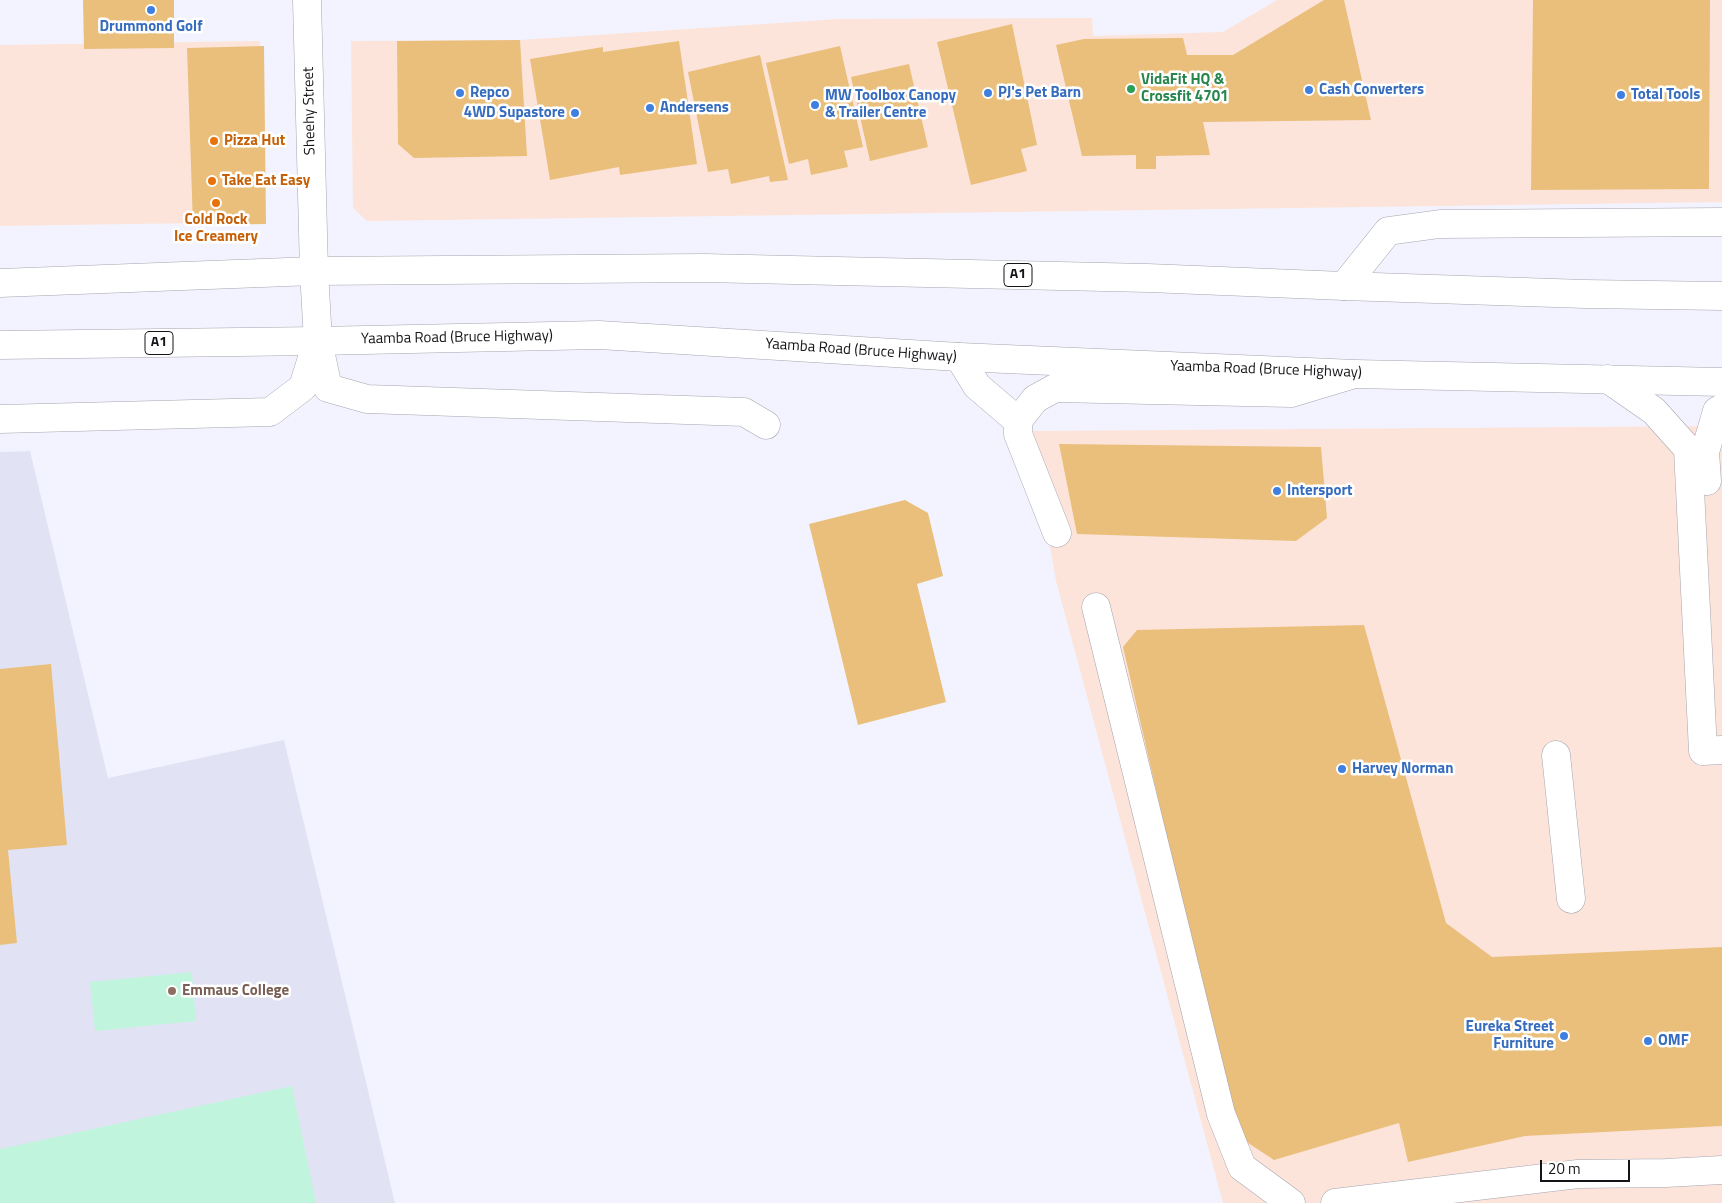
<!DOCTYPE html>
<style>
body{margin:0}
#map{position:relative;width:1722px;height:1203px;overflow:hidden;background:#f2f3fe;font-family:"Titillium Web",sans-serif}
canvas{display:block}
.scale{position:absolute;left:1540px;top:1160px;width:90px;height:22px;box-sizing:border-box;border:2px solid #151519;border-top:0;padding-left:6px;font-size:15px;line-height:18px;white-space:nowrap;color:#151519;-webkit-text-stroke:4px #fff;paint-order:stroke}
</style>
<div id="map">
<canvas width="1722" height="1203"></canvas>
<div class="scale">20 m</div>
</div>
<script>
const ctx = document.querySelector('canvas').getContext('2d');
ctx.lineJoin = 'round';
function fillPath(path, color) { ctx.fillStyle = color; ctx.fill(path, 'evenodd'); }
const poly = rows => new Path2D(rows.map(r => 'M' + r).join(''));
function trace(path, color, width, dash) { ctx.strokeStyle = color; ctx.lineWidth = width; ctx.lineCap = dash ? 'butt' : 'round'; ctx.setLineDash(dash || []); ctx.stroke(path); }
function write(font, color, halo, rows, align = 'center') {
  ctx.font = font + ' "Titillium Web",sans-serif'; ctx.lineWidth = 5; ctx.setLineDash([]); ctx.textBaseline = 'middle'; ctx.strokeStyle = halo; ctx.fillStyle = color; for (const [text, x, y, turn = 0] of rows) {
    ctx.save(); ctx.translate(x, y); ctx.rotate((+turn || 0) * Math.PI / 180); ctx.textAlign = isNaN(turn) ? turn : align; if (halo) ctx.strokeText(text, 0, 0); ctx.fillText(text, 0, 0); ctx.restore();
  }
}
fillPath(poly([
 [1277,0,1722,0,1722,202,367,221,353,208,351,41,520,40,839,19,1092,18,1093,36,1223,32],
 [260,41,263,222,0,226,0,45],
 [1722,426,1722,1203,1223,1203,1056,581,1030,431]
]), '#fde4db');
fillPath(poly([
 [30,451,108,778,284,740,395,1203,0,1203,0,452]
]), '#e1e3f4');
fillPath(poly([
 [192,972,196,1021,95,1031,90,982],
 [292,1086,316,1203,0,1203,0,1149]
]), '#c1f4dc');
fillPath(poly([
 [83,0,174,0,174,48,84,49],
 [1324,0,1344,0,1371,120,1203,122,1210,155,1156,156,1156,169,1136,169,1136,155,1082,156,1056,45,1084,39,1183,38,1187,55,1233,55],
 [1533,0,1710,0,1709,189,1531,190],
 [1012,24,1037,145,1021,149,1027,171,971,185,937,42],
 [520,40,527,156,414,158,398,144,397,41],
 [679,41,697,164,620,175,619,167,550,180,530,59,603,47,603,52],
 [264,46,266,224,193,225,187,48],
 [840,46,863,147,844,151,848,167,811,175,808,159,789,164,766,63],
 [760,55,788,180,770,182,769,176,731,184,728,169,708,172,688,72],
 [909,64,928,147,870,161,851,77],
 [1059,444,1321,447,1327,518,1296,541,1077,534],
 [905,500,928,513,943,576,917,584,946,702,858,725,809,524],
 [1364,625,1446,923,1492,957,1722,947,1722,1126,1525,1136,1408,1162,1399,1123,1274,1160,1236,1135,1123,647,1137,630],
 [51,664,67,845,8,850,17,943,0,945,0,669]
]), '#e9bf7b');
const minor = poly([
 [307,0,314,271,318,341,328,388,367,399,744,412,766,425],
 [1344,286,1388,231,1440,224,1722,222],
 [959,357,977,386,1018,421],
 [1608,379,1654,411,1688,449,1703,751,1722,750],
 [0,419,270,412,303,387,317,342],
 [1707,481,1705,452,1717,411,1722,408],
 [1057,533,1018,434,1018,421,1035,399,1055,388,1291,393,1351,375],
 [1096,607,1221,1114,1242,1167,1291,1203],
 [1556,755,1571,899],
 [1335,1203,1578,1174,1666,1173,1722,1170]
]);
const highway = poly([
 [0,283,314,271,704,268,1148,278,1344,286,1585,294,1722,296],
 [0,345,318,341,599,335,959,357,1355,374,1722,382]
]);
trace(minor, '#a4a5af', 29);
trace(highway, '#a4a5af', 29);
trace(minor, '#fff', 28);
trace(highway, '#fff', 28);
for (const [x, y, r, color] of [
 [151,10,5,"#3f7fe0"],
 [1131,89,5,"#2e9e5b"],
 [1309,90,5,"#3f7fe0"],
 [460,93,5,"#3f7fe0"],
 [988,93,5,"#3f7fe0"],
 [1621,95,5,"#3f7fe0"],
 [815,105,5,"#3f7fe0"],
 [650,108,5,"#3f7fe0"],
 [575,113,5,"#3f7fe0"],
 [214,141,5,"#e8710a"],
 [212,181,5,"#e8710a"],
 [216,203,5,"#e8710a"],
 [1277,491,5,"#3f7fe0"],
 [1342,769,5,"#3f7fe0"],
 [172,991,5,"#8d6e63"],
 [1564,1036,5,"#3f7fe0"],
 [1648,1041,5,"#3f7fe0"]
]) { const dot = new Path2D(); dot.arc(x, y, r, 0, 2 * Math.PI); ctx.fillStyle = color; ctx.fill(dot); trace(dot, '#fff', 2); }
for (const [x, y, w] of [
 [1018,275,28],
 [159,343,28]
]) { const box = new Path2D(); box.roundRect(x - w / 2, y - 11.5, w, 23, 4); ctx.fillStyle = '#fff'; ctx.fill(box); trace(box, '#151519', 1); }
write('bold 14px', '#151519', null, [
 ["A1",1018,275],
 ["A1",159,343]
]);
write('bold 15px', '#366cbe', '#fff', [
 ["Drummond Golf",151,27,"center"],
 ["Cash Converters",1319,90],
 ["Repco",470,93],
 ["PJ's Pet Barn",998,93],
 ["Total Tools",1631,95],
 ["MW Toolbox Canopy",825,96],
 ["& Trailer Centre",825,113],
 ["Andersens",660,108],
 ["4WD Supastore",565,113,"right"],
 ["Intersport",1287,491],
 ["Harvey Norman",1352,769],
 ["Eureka Street",1554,1027,"right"],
 ["Furniture",1554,1044,"right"],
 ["OMF",1658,1041]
], 'left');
write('bold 15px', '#27864d', '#fff', [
 ["VidaFit HQ &",1141,80],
 ["Crossfit 4701",1141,97]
], 'left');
write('15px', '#151519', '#fff', [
 ["Sheehy Street",310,111,-91],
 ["Yaamba Road (Bruce Highway)",457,338,-1],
 ["Yaamba Road (Bruce Highway)",861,351,4],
 ["Yaamba Road (Bruce Highway)",1266,370,2]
]);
write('bold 15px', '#c56008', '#fff', [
 ["Pizza Hut",224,141],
 ["Take Eat Easy",222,181],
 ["Cold Rock",216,220,"center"],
 ["Ice Creamery",216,237,"center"]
], 'left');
write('bold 15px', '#785e54', '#fff', [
 ["Emmaus College",182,991]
], 'left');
</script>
